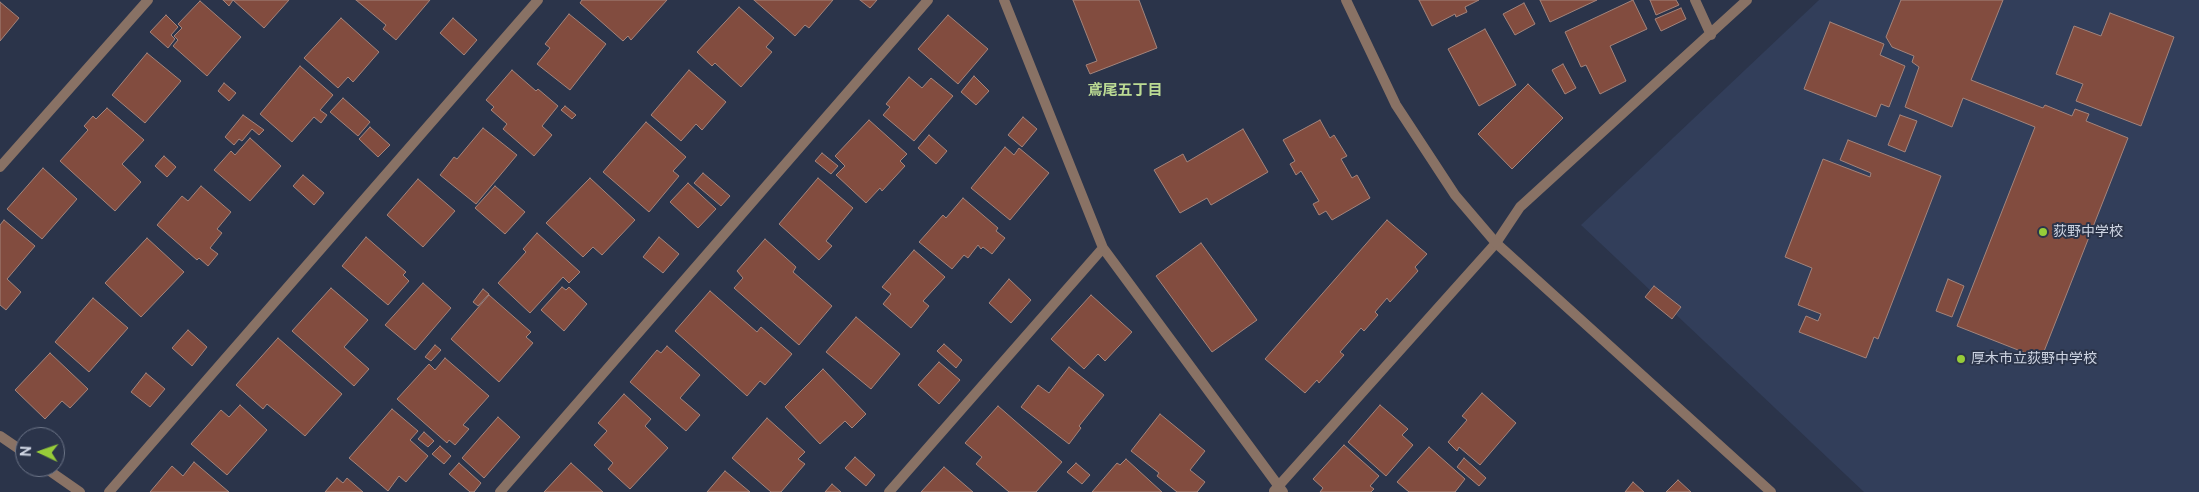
<!DOCTYPE html>
<meta charset="utf-8">
<style>
body{margin:0}
#map{position:relative;width:2199px;height:492px;overflow:hidden;background:#2b344a;font-family:"Public Sans",sans-serif}
canvas{display:block}
.north{position:absolute;left:15px;top:427px;width:50px;height:50px;box-sizing:border-box;background:#2b344a;border:1px solid #6c7487;border-radius:50%;rotate:273deg;font-size:14px;font-weight:700;line-height:20px;text-align:center;color:#ced4e2}
.north::after{content:'';display:block;margin:auto;width:18px;height:22px;background:#97cc39;clip-path:polygon(50% 0,100% 100%,50% 72%,0 100%)}
</style>
<div id="map">
<canvas width="2199" height="492"></canvas>
<div class="north">N</div>
</div>
<script>
const ctx = document.querySelector('canvas').getContext('2d');
ctx.lineJoin = 'round';
function fillPath(path, color) { ctx.fillStyle = color; ctx.fill(path, 'evenodd'); }
const poly = rows => new Path2D(rows.map(r => 'M' + r).join(''));
function trace(path, color, width, dash) { ctx.strokeStyle = color; ctx.lineWidth = width; ctx.lineCap = dash ? 'butt' : 'round'; ctx.setLineDash(dash || []); ctx.stroke(path); }
function write(font, color, halo, rows, align = 'center') {
  ctx.font = font + ' "Public Sans","Noto Sans JP",sans-serif'; ctx.lineWidth = 4; ctx.setLineDash([]); ctx.textBaseline = 'middle'; ctx.strokeStyle = halo; ctx.fillStyle = color; for (const [text, x, y, turn = 0] of rows) {
    ctx.save(); ctx.translate(x, y); ctx.rotate((+turn || 0) * Math.PI / 180); ctx.textAlign = isNaN(turn) ? turn : align; if (halo) ctx.strokeText(text, 0, 0); ctx.fillText(text, 0, 0); ctx.restore();
  }
}
fillPath(poly([
 [1819,0,2199,0,2199,492,1864,492,1581,225]
]), '#323e5a');
const building = poly([
 [223,0,289,0,264,28,233,0,229,6,223,0],
 [356,0,430,0,396,40,383,29,386,25,356,0],
 [582,0,667,0,631,40,628,36,623,41,580,3,582,0],
 [754,0,833,0,809,28,805,25,795,36,754,0],
 [860,0,877,0,870,8,860,0],
 [1073,0,1139,0,1157,48,1090,74,1086,65,1097,61,1073,0],
 [1419,0,1479,0,1465,7,1467,12,1456,17,1455,14,1432,26,1419,0],
 [1540,0,1597,0,1550,22,1540,0],
 [1633,0,1647,29,1610,46,1626,81,1600,94,1586,65,1581,67,1565,32,1633,0],
 [1650,0,1676,0,1679,5,1656,15,1650,0],
 [1901,0,2003,0,1971,80,2043,108,2045,105,2072,116,2075,109,2089,114,2086,121,2128,138,2041,359,1957,326,2035,127,1963,98,1952,127,1905,107,1919,67,1912,62,1914,56,1892,47,1886,37,1901,0],
 [200,1,241,37,207,76,173,46,178,40,174,36,182,28,178,24,200,1],
 [0,2,19,18,0,41,0,2],
 [1524,3,1535,24,1515,35,1503,14,1524,3],
 [739,7,774,38,766,47,772,52,741,87,715,63,712,66,697,52,739,7],
 [1681,8,1686,19,1661,31,1655,19,1681,8],
 [2110,13,2174,37,2141,126,2076,101,2083,84,2056,74,2074,26,2101,36,2110,13],
 [569,14,606,44,570,90,537,64,550,48,545,44,569,14],
 [166,15,178,27,171,35,175,39,168,48,150,32,166,15],
 [948,15,988,49,958,84,918,49,948,15],
 [341,18,379,52,353,82,348,77,338,88,304,58,341,18],
 [453,18,477,40,464,55,440,33,453,18],
 [1830,22,1884,44,1880,55,1905,66,1889,107,1881,104,1876,117,1804,89,1830,22],
 [1485,29,1516,85,1479,106,1448,49,1485,29],
 [147,53,181,81,145,123,112,95,147,53],
 [1563,64,1576,88,1565,94,1552,70,1563,64],
 [300,66,333,95,320,110,327,115,321,123,314,117,292,142,260,114,300,66],
 [512,70,536,91,538,89,558,106,542,126,552,135,534,156,503,129,507,124,491,110,494,107,486,100,512,70],
 [689,70,726,102,702,130,696,124,681,141,651,115,689,70],
 [974,76,989,91,976,105,961,92,974,76],
 [909,77,922,88,931,78,953,96,914,141,883,115,890,107,886,104,909,77],
 [224,83,236,93,229,101,218,91,224,83],
 [1528,84,1563,118,1512,169,1478,134,1528,84],
 [343,98,370,122,358,136,330,112,343,98],
 [565,106,576,115,572,119,561,110,565,106],
 [107,108,144,140,122,164,141,182,115,211,60,161,88,130,84,126,93,116,96,119,107,108],
 [243,115,264,130,259,135,252,129,242,141,239,139,234,145,225,137,243,115],
 [1900,115,1917,121,1905,152,1888,145,1900,115],
 [1023,117,1037,129,1022,147,1008,135,1023,117],
 [869,120,907,154,900,161,905,166,882,191,880,188,866,203,836,175,845,166,835,156,869,120],
 [1320,120,1330,138,1334,135,1347,156,1341,159,1352,178,1357,175,1370,198,1332,220,1326,211,1319,215,1313,204,1319,201,1301,171,1296,175,1290,164,1295,161,1283,140,1320,120],
 [646,122,686,157,673,171,679,176,649,212,603,172,646,122],
 [370,127,390,145,378,157,359,139,370,127],
 [483,128,517,155,476,204,440,175,454,157,457,159,483,128],
 [1243,129,1268,172,1211,205,1207,198,1180,213,1154,170,1183,154,1187,162,1243,129],
 [929,135,947,151,936,164,918,148,929,135],
 [250,138,281,166,250,201,214,170,231,151,235,155,250,138],
 [1848,140,1941,176,1878,339,1874,337,1866,358,1799,332,1806,316,1818,321,1821,314,1798,305,1812,268,1785,257,1823,159,1870,177,1871,173,1840,160,1848,140],
 [1005,147,1014,155,1019,148,1049,173,1010,220,971,188,1005,147],
 [822,153,838,166,831,174,815,161,822,153],
 [164,156,176,167,167,177,155,166,164,156],
 [43,168,77,199,42,239,7,209,43,168],
 [703,173,730,196,721,206,694,183,703,173],
 [303,175,324,193,314,205,293,186,303,175],
 [590,178,635,220,602,255,593,247,583,257,546,223,590,178],
 [818,178,853,208,826,241,832,246,819,260,779,224,818,178],
 [418,179,455,211,423,247,387,215,418,179],
 [688,183,716,209,698,228,670,202,688,183],
 [201,186,231,212,217,229,222,233,210,248,218,254,208,266,199,258,197,260,157,225,182,196,188,201,201,186],
 [495,186,525,212,505,234,475,208,495,186],
 [963,198,998,228,996,231,1005,238,992,254,983,247,981,249,978,245,968,258,964,255,952,269,919,242,943,215,946,218,963,198],
 [4,220,35,246,7,279,21,292,6,310,0,305,0,225,4,220],
 [1387,220,1427,254,1415,267,1418,271,1390,302,1387,298,1375,312,1378,315,1364,331,1361,328,1340,352,1344,355,1319,383,1317,380,1305,393,1265,359,1387,220],
 [537,233,580,272,569,283,563,277,530,313,498,283,526,252,523,249,537,233],
 [366,237,406,272,403,275,409,281,388,305,342,266,366,237],
 [659,237,679,254,663,273,643,257,659,237],
 [147,238,184,272,141,317,105,283,147,238],
 [765,239,796,267,793,272,832,306,799,345,734,288,743,278,737,271,765,239],
 [1201,243,1257,320,1212,352,1156,276,1201,243],
 [914,250,945,277,923,301,929,306,911,328,883,304,891,294,882,287,914,250],
 [1009,279,1031,300,1011,323,989,303,1009,279],
 [1948,279,1964,286,1952,317,1936,311,1948,279],
 [423,283,451,308,415,350,385,325,423,283],
 [1654,286,1681,307,1672,319,1645,297,1654,286],
 [562,287,566,290,569,287,587,304,564,331,541,310,562,287],
 [331,288,368,320,344,347,369,369,354,386,292,331,331,288],
 [483,289,489,294,478,306,473,302,483,289],
 [710,291,757,332,761,327,792,354,765,385,760,381,747,396,675,331,710,291],
 [489,295,531,332,526,337,533,343,499,382,451,339,489,295],
 [1091,295,1132,332,1105,361,1098,354,1084,369,1051,339,1091,295],
 [93,298,128,328,89,372,55,342,93,298],
 [856,317,900,354,871,389,826,352,856,317],
 [188,330,207,347,192,366,172,348,188,330],
 [278,338,342,394,305,436,267,404,263,409,236,385,278,338],
 [944,344,962,360,956,368,937,351,944,344],
 [435,345,441,350,431,361,425,357,435,345],
 [667,346,700,375,680,398,700,415,686,431,630,382,657,350,661,353,667,346],
 [50,353,88,389,70,408,62,401,45,419,15,390,50,353],
 [445,358,489,396,463,425,469,429,455,445,449,440,447,443,397,399,429,364,435,370,445,358],
 [939,362,960,380,939,404,918,385,939,362],
 [1069,367,1104,395,1079,426,1081,428,1069,444,1021,407,1038,385,1049,393,1069,367],
 [823,369,866,414,852,428,845,421,820,444,785,407,823,369],
 [146,373,165,389,150,407,131,392,146,373],
 [1482,393,1516,423,1480,465,1459,447,1457,451,1448,442,1467,420,1462,416,1482,393],
 [624,394,651,419,645,426,668,448,630,489,608,469,613,463,594,445,607,431,598,423,624,394],
 [240,405,267,430,227,475,191,444,221,410,229,417,240,405],
 [1380,405,1408,429,1402,435,1413,445,1386,476,1348,442,1380,405],
 [998,406,1062,462,1036,492,1009,492,976,464,982,457,965,443,998,406],
 [392,409,418,431,410,440,428,456,406,482,399,476,388,491,349,458,392,409],
 [1160,414,1205,451,1190,470,1205,482,1197,492,1177,492,1157,476,1159,473,1131,451,1160,414],
 [498,417,520,437,484,478,462,458,498,417],
 [767,418,805,452,798,459,805,464,781,492,771,492,732,458,767,418],
 [424,432,434,441,428,447,418,439,424,432],
 [1344,445,1379,476,1370,486,1374,489,1371,492,1320,492,1323,488,1313,479,1344,445],
 [440,446,451,456,444,464,432,454,440,446],
 [1429,447,1465,479,1455,492,1409,492,1397,482,1429,447],
 [855,457,875,475,866,486,845,468,855,457],
 [1464,458,1486,478,1479,486,1457,467,1464,458],
 [1126,459,1162,492,1092,492,1117,463,1120,465,1126,459],
 [194,462,229,492,150,492,172,466,183,476,194,462],
 [459,463,481,483,474,492,470,492,449,474,459,463],
 [571,463,603,492,544,492,571,463],
 [1076,463,1090,475,1082,484,1067,472,1076,463],
 [944,467,973,492,921,492,944,467],
 [725,471,750,492,707,492,725,471],
 [337,478,343,483,347,478,363,492,325,492,337,478],
 [1678,480,1691,492,1666,492,1678,480],
 [1633,482,1644,492,1625,492,1633,482],
 [832,484,841,492,825,492,832,484]
]);
fillPath(building, '#824c3f');
trace(building, '#a3847c', 1);
trace(poly([
 [1695,0,1711,35],
 [1496,243,1520,207,1747,0]
]), '#897265', 10);
trace(poly([
 [1004,0,1103,248,1283,492],
 [0,167,148,0],
 [0,436,25,453],
 [44,467,80,492],
 [1274,491,1496,243],
 [109,492,538,0],
 [500,492,928,0],
 [889,492,1103,248]
]), '#897265', 10);
trace(poly([
 [1346,0,1396,105,1455,195,1496,243,1771,492]
]), '#897265', 10);
for (const [x, y, r, color] of [
 [2043,232,5,"#97cc39"],
 [1961,359,5,"#97cc39"]
]) { const dot = new Path2D(); dot.arc(x, y, r, 0, 2 * Math.PI); ctx.fillStyle = color; ctx.fill(dot); trace(dot, '#2b344a', 2); }
write('14px', '#ced4e2', '#2b344a', [
 ["荻野中学校",2053,232],
 ["厚木市立荻野中学校",1971,359]
], 'left');
write('bold 15px', '#bcdb94', '#2b344a', [
 ["鳶尾五丁目",1125,90]
]);
</script>
